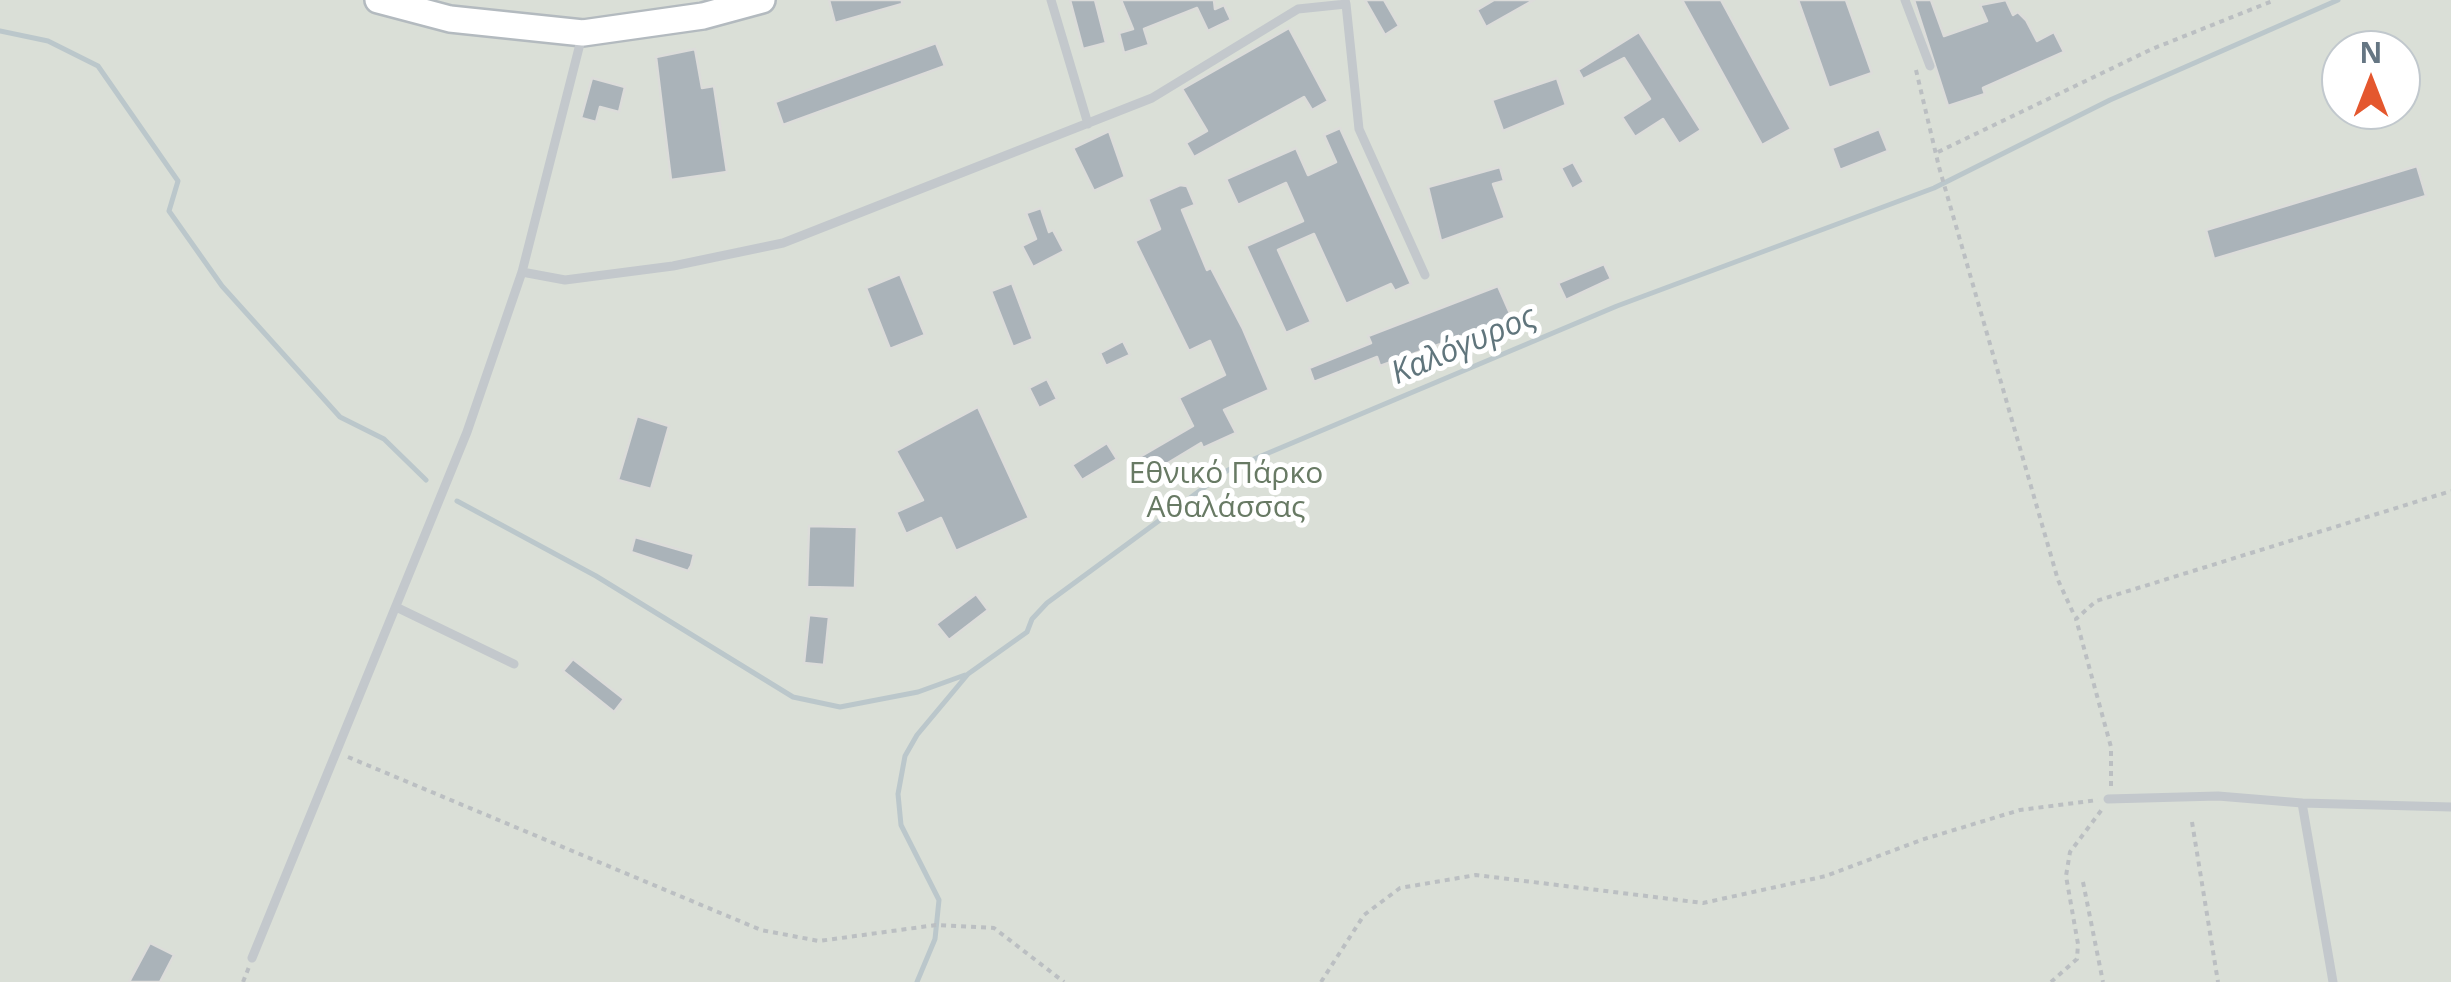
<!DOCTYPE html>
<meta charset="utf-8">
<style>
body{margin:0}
#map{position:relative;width:2451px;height:982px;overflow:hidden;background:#fafaf8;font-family:"Open Sans",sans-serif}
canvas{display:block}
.north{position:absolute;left:2321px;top:30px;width:100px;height:100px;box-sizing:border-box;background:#fff;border:2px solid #c1c8cd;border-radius:50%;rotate:0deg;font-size:28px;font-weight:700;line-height:40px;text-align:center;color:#657683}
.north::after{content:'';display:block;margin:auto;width:35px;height:45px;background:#e4572e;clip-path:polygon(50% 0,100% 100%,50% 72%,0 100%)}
</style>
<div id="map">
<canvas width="2451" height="982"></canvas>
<div class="north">N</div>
</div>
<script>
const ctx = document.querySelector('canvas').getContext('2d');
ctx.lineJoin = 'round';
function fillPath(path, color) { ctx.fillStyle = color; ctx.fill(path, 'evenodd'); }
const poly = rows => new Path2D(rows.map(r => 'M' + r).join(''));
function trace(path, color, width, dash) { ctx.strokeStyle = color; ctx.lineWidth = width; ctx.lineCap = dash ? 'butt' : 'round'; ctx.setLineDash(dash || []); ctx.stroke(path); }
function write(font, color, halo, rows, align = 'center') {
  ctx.font = font + ' "Open Sans",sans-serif'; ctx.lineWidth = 10; ctx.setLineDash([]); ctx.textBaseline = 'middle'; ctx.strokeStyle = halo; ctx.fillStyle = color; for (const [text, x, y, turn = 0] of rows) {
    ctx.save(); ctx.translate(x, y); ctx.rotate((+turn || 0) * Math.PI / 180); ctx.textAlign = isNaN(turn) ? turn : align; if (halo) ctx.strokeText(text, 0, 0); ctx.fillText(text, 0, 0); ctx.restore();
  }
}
fillPath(poly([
 [0,0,2451,0,2451,982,0,982],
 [2341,50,2401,50,2401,110,2341,110]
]), '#dadfd7');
trace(poly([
 [0,31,48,41,98,66,178,181,169,211,222,286,340,417,384,439,426,480],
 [457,501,596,576,793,697,840,707,918,692,965,675],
 [917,982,935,939,939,900,901,825,898,794,905,756,917,735,968,674,1027,632,1032,619,1047,603,1228,470,1617,306,1934,188,2110,100,2338,0]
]), '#bbc7cb', 5);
const building = poly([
 [829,0,902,0,902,4,835,23,829,0],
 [1070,0,1095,0,1106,43,1083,49,1070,0],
 [1121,0,1214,0,1215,9,1224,5,1231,20,1208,31,1197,8,1144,29,1149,45,1124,53,1119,33,1133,29,1121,0],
 [1365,0,1384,0,1399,26,1385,35,1365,0],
 [1494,0,1534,0,1486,27,1477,10,1494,0],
 [1682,0,1721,0,1791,129,1762,145,1682,0],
 [1798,0,1846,0,1872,73,1829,88,1798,0],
 [1914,0,1931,0,1944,36,1987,21,1980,5,2006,0,2013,15,2018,12,2026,20,2037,41,2054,32,2064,52,1983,88,1985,94,1948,106,1914,0],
 [1289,28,1328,101,1312,110,1304,97,1194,157,1186,143,1207,131,1182,89,1289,28],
 [1639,32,1701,130,1679,144,1663,119,1635,137,1622,117,1650,99,1624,58,1583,79,1578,70,1639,32],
 [936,43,945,66,783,125,775,102,936,43],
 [695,49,702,88,714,86,727,172,671,180,656,57,695,49],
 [592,78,625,87,619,112,600,107,596,122,581,118,592,78],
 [1557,78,1566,105,1503,131,1492,100,1557,78],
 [1340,128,1411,284,1395,291,1391,284,1346,304,1314,234,1278,250,1311,322,1286,333,1246,246,1303,221,1286,183,1238,205,1226,179,1296,148,1308,175,1336,162,1324,135,1340,128],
 [1879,129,1888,151,1840,170,1832,148,1879,129],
 [1109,131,1125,177,1094,191,1073,148,1109,131],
 [1573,162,1584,182,1572,189,1561,168,1573,162],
 [2417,166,2426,196,2214,259,2206,230,2417,166],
 [1500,167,1504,181,1493,184,1505,218,1441,241,1428,187,1500,167],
 [1180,185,1187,186,1195,205,1182,210,1207,270,1211,268,1243,329,1269,390,1224,410,1236,433,1203,448,1201,443,1148,475,1138,458,1193,426,1179,398,1225,375,1210,341,1189,351,1135,241,1160,229,1148,199,1180,185],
 [1041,208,1049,232,1053,230,1064,251,1033,267,1022,246,1036,239,1026,213,1041,208],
 [1604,264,1611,279,1566,300,1558,283,1604,264],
 [900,274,925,335,890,349,866,288,900,274],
 [1012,283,1033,339,1013,347,991,291,1012,283],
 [1498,286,1512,318,1380,366,1377,357,1314,382,1309,368,1371,343,1368,336,1498,286],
 [1123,341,1130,355,1106,366,1100,353,1123,341],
 [1047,379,1057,399,1039,408,1029,388,1047,379],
 [978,407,1029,518,956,551,941,518,906,534,896,512,923,500,896,451,978,407],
 [637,416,669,426,651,489,618,480,637,416],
 [1107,443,1117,459,1082,480,1072,465,1107,443],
 [809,526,857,527,855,588,807,587,809,526],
 [635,537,694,554,691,566,688,571,631,552,635,537],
 [976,594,988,610,949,640,936,624,976,594],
 [809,615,829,617,824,665,804,663,809,615],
 [573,659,624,699,614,712,563,671,573,659],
 [150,943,174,955,160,982,129,982,150,943]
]);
fillPath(building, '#aab3b9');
trace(building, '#dcdcda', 2.5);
const secondary = poly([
 [378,0,450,19,583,33,703,16,762,0]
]);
trace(secondary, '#b3babf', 30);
trace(poly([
 [1916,70,1939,167,2058,580,2075,617],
 [1938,152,2152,49,2275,0],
 [348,757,761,930,819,941,936,925,994,928,1064,982],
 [2111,786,2111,747,2076,619,2096,601,2451,491],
 [2192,822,2218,982],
 [2083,882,2103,982],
 [243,982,249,967],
 [1321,982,1364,915,1400,888,1476,875,1703,903,1826,876,1921,840,2020,810,2098,800],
 [2051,982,2077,959,2078,944,2066,876,2070,852,2103,808]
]), '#bbbfc2', 4, [5, 5]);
trace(poly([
 [1051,0,1088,124],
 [1905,0,1930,66],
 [1346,4,1359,129,1425,275],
 [522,272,565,280,673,266,783,243,1152,98,1298,9,1346,4,1345,0],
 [396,607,514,664],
 [2108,799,2218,796,2302,803],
 [252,958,467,432,522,272,582,36],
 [2333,982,2302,803,2451,807]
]), '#c3c8cc', 9);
trace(secondary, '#fff', 25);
write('30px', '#687a64', '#fff', [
 ["Εθνικό Πάρκο",1226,474],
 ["Αθαλάσσας",1226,508]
]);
write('italic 32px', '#60757c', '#fff', [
 ["Καλόγυρος",1464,346,-23]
]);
</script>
